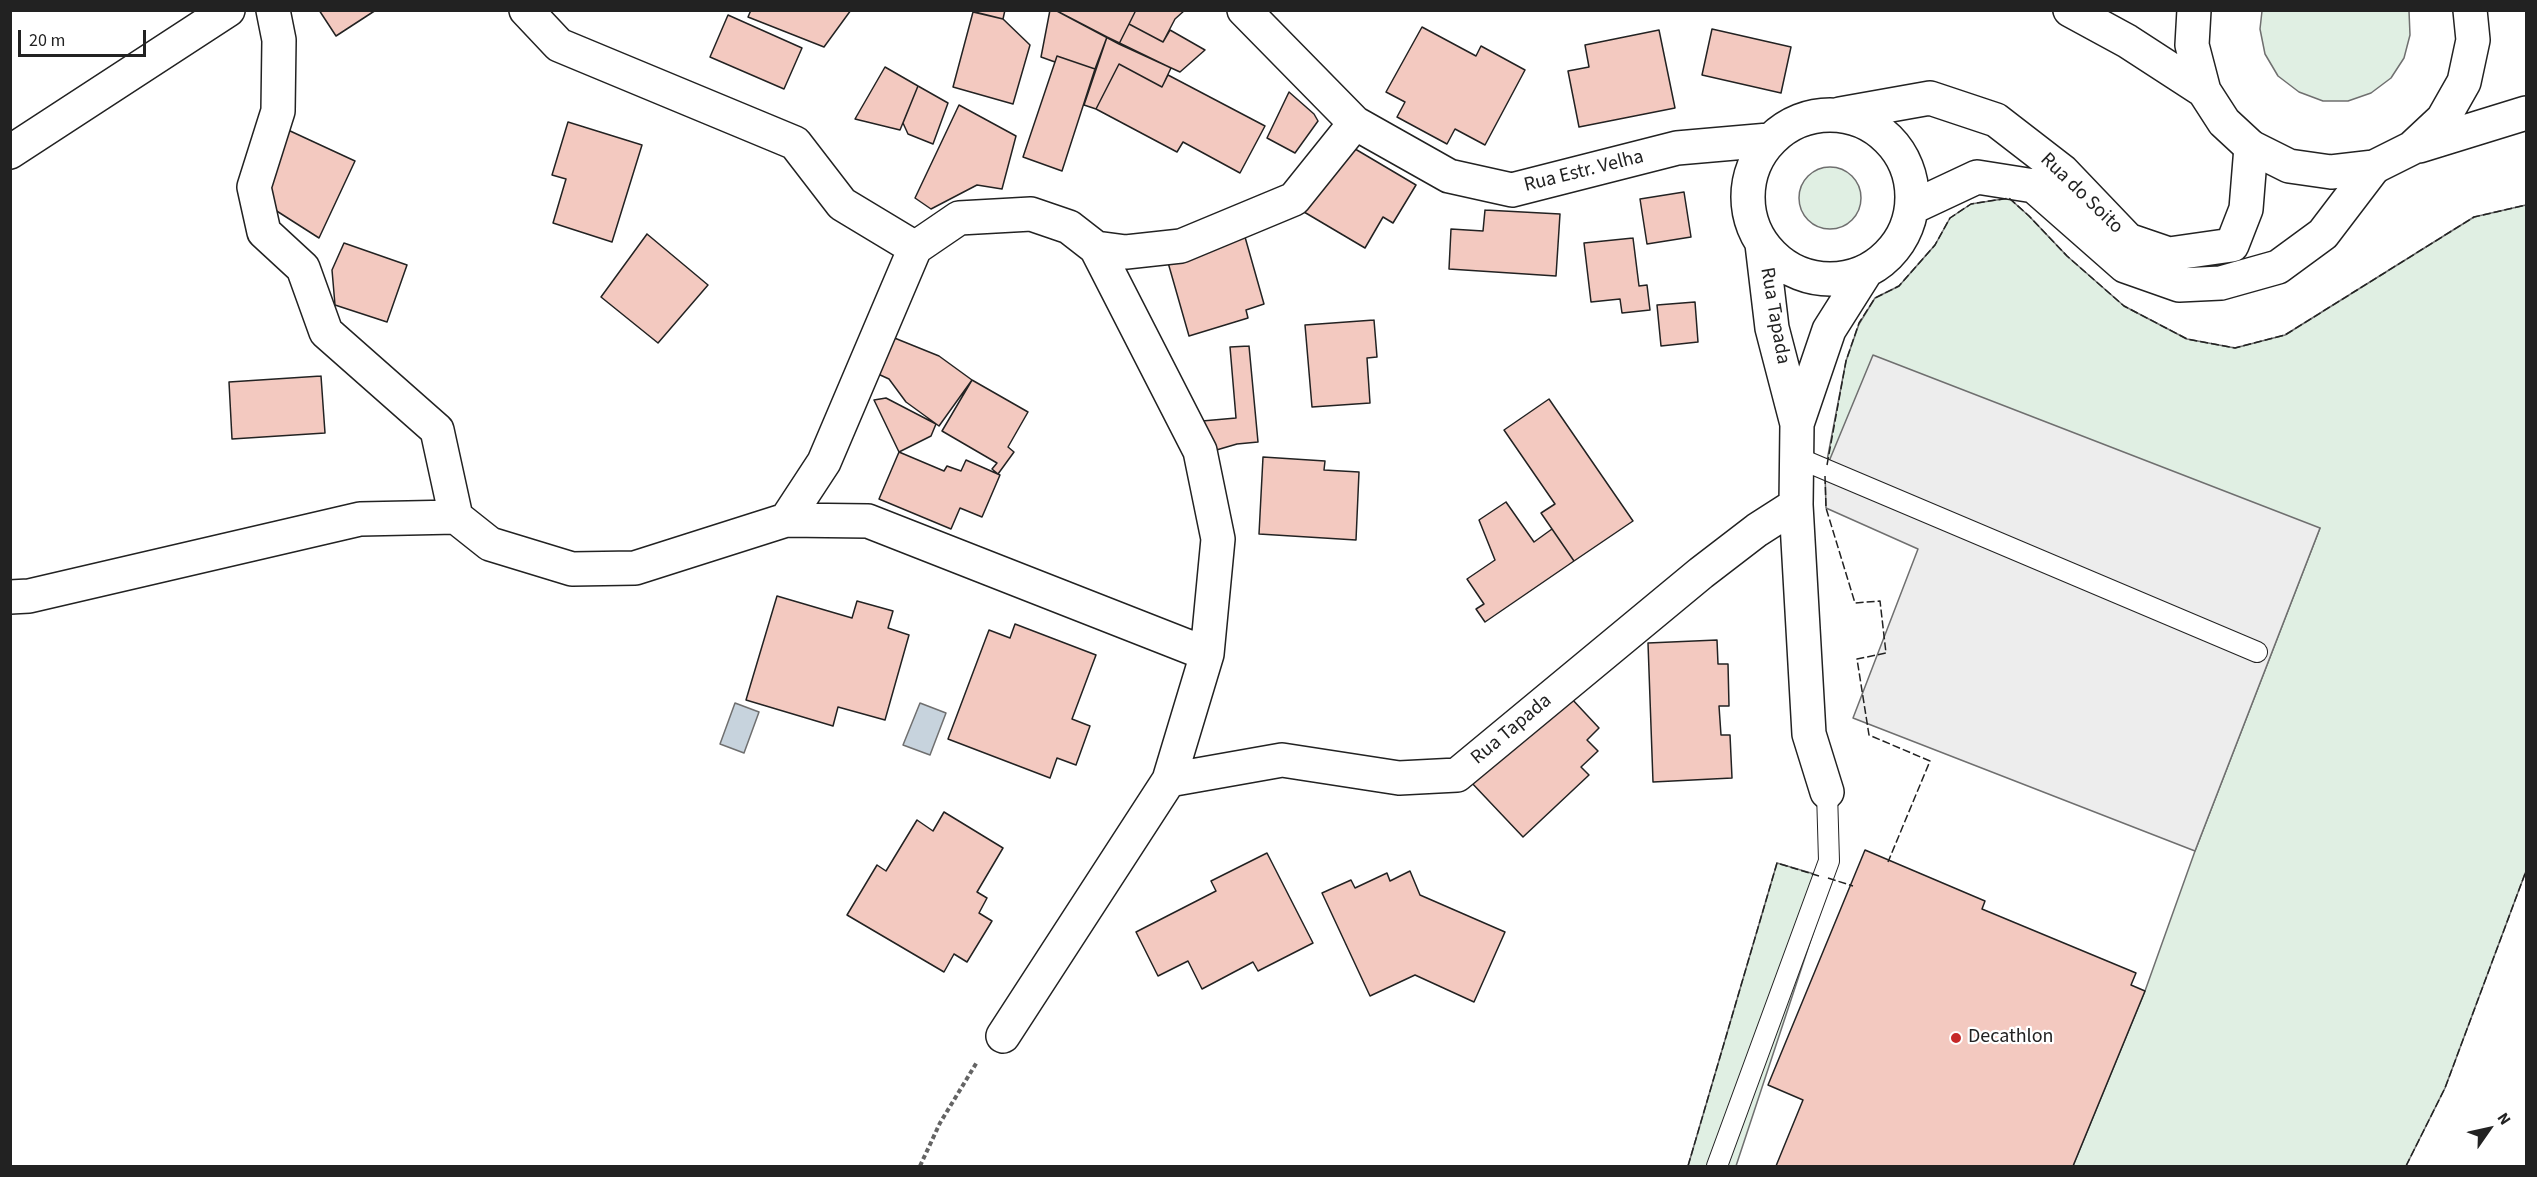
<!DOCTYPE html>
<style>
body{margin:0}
#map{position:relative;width:2537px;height:1177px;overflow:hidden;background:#fff;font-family:"Source Sans 3",sans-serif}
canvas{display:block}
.frame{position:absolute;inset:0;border:12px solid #222;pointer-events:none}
.north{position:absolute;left:2459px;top:1099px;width:60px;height:60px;-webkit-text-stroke:4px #fff;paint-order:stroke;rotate:56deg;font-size:16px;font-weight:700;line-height:24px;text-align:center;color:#222}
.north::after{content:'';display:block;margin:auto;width:21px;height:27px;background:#222;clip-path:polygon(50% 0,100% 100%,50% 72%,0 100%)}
.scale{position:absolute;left:18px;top:30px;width:128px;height:27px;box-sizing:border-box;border:3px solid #222;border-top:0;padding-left:8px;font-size:18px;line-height:21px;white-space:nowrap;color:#222;-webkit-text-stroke:4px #fff;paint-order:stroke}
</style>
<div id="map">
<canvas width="2537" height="1177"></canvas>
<div class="frame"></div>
<div class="north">N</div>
<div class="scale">20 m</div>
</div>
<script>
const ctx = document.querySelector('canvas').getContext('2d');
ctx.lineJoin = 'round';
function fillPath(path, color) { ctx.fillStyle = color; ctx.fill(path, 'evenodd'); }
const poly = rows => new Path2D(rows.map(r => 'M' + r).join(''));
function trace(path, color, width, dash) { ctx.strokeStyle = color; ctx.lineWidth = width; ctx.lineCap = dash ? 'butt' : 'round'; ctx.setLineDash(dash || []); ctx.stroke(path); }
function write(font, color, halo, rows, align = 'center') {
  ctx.font = font + ' "Source Sans 3",sans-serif'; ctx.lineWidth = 4.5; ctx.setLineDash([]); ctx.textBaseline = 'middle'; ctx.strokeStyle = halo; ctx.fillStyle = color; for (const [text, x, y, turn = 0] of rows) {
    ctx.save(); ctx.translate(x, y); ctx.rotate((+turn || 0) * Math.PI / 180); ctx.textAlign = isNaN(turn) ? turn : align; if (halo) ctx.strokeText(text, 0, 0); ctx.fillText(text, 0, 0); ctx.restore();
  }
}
const green = poly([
 [2262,11,2409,11,2410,35,2404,58,2391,78,2371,93,2348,101,2323,101,2299,92,2278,76,2265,54,2260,29,2262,11],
 '1799 198a31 31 0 1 1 62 0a31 31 0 1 1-62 0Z',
 [2009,198,2029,216,2067,256,2124,306,2187,339,2235,348,2285,335,2474,217,2526,205,2526,871,2445,1088,2406,1166,2073,1166,2145,991,2195,851,2320,528,1825,471,1846,361,1859,324,1875,298,1899,286,1935,245,1950,218,1971,204,2009,198],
 [1777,863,1831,879,1736,1166,1688,1166,1777,863]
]);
fillPath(green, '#e0efe3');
trace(green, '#6f6f6f', 1.5);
const parking = poly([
 [1873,355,2320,528,2195,851,1853,718,1918,549,1826,508,1825,471,1873,355]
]);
fillPath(parking, '#ededed');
trace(parking, '#6f6f6f', 1.5);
const water = poly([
 [735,703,759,712,744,753,720,744,735,703],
 [920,703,946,713,930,755,903,745,920,703]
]);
fillPath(water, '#c7d3dd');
trace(water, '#6f6f6f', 1.5);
const building = poly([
 [319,10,376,10,336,36,319,10],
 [751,10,851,10,824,47,748,17,751,10],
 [967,10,1005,10,1003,19,967,10],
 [1050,10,1055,10,1107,37,1095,69,1057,56,1055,62,1041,57,1050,10],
 [1055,10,1136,10,1119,44,1055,10],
 [1136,10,1185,10,1175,19,1163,42,1129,24,1136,10],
 [973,12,1003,19,1030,45,1013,104,953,87,973,12],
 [728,15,802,48,784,89,710,57,728,15],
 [1129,24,1163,42,1170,30,1205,50,1180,72,1119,44,1129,24],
 [1422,27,1476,56,1481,46,1525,70,1485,145,1455,129,1447,144,1397,117,1405,102,1386,92,1422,27],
 [1712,29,1791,47,1781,93,1702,75,1712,29],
 [1659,30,1675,108,1579,127,1568,71,1589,67,1585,45,1659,30],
 [1107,37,1171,68,1162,87,1119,64,1096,109,1084,105,1107,37],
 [1057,56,1095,69,1062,171,1023,157,1057,56],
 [1119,64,1162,87,1168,75,1265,126,1240,173,1183,142,1177,152,1096,109,1119,64],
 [885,67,918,86,900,130,855,119,885,67],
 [918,86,948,103,933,144,908,134,903,123,918,86],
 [1289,92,1314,114,1318,121,1295,153,1267,138,1289,92],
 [959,105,1016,136,1002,189,977,185,931,209,915,198,959,105],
 [568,122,642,145,612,242,553,223,566,179,552,175,568,122],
 [288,130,355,161,319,238,272,208,269,157,288,130],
 [1340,140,1416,185,1393,223,1383,217,1365,248,1299,209,1340,140],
 [1684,192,1691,237,1647,244,1640,199,1684,192],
 [1485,210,1560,214,1556,276,1449,269,1451,229,1483,231,1485,210],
 [647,234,708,285,658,343,601,297,647,234],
 [1245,237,1264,304,1246,310,1248,318,1189,336,1167,259,1245,237],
 [1633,238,1639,286,1647,285,1650,310,1622,313,1620,299,1591,302,1584,243,1633,238],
 [344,243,407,265,387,322,335,305,332,270,344,243],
 [1695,302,1698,342,1661,346,1657,305,1695,302],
 [1374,320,1377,357,1367,358,1370,403,1312,407,1305,325,1374,320],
 [892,337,939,356,972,380,939,426,906,402,889,379,878,374,892,337],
 [1249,346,1258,442,1237,444,1213,451,1202,421,1236,418,1230,347,1249,346],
 [321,376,325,433,232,439,229,382,321,376],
 [972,380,1028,412,1008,447,1014,452,998,474,992,469,997,463,942,431,972,380],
 [886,398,936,424,931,436,899,452,874,400,886,398],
 [1549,399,1633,521,1574,561,1541,513,1555,504,1504,430,1549,399],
 [899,452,944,471,947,466,961,471,966,460,1000,475,982,517,960,508,951,529,879,499,899,452],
 [1263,457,1325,461,1324,470,1359,472,1356,540,1259,534,1263,457],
 [1506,502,1534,542,1552,529,1574,561,1485,622,1476,609,1484,604,1467,579,1495,560,1479,520,1506,502],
 [777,596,852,618,857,601,893,611,888,628,909,635,885,720,838,707,833,726,746,700,777,596],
 [1015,624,1096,655,1072,719,1090,726,1076,765,1057,758,1050,778,948,739,989,630,1010,638,1015,624],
 [1717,640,1718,664,1728,664,1729,706,1719,706,1721,735,1730,735,1732,778,1653,782,1648,643,1717,640],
 [1571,698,1599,728,1587,740,1598,751,1581,767,1589,775,1523,837,1470,781,1571,698],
 [944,812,1003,848,977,892,987,898,979,913,992,921,967,962,954,954,944,972,847,915,877,865,886,871,917,820,933,831,944,812],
 [1865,850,1985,901,1982,909,2136,973,2131,985,2145,991,2073,1166,1776,1166,1803,1100,1768,1085,1865,850],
 [1267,853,1313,943,1258,971,1253,962,1202,989,1188,961,1158,976,1136,932,1216,891,1211,881,1267,853],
 [1410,871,1420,895,1505,932,1474,1002,1415,975,1370,996,1322,893,1351,880,1355,888,1387,873,1390,881,1410,871]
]);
fillPath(building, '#f3c9c0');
trace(building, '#222', 1.5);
const lane = poly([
 [1796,457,2257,652],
 [1717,1166,1829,861,1827,792]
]);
const street = poly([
 [273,10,279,40,278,111,254,187,264,232,303,268,326,332,437,430,456,517,490,544,572,569,635,568,786,520,868,521,1207,654],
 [526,10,559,45,795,143,842,204,915,248],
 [1244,10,1355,123,1449,176,1512,190,1677,148,1769,140],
 [1840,114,1930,98,1996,120,2062,171,2128,240,2169,254,2232,245,2246,209,2251,147],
 '1748 197a82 82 0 1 1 164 0a82 82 0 1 1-164 0Z',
 [10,152,228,10],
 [1913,207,1977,177,2034,186,2125,266,2179,285,2221,283,2278,267,2323,234,2374,167],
 [1762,244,1772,328,1797,424,1796,505,1809,734,1827,792],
 [1797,424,1829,330,1865,273],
 [786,520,824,462,915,248,959,218,1031,214,1069,227,1096,248,1126,252,1181,246,1294,199,1355,123],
 [10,597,29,596,360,519,456,517],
 [1169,780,1282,760,1399,778,1457,775,1701,573,1757,530,1796,505],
 [1003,1036,1169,780,1207,654,1218,539,1200,451,1096,248]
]);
const primary = poly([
 [2070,10,2127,41,2204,91],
 [2194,10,2192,45,2204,91,2224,122,2251,147,2289,166,2331,172,2374,167,2412,148,2443,119,2464,82,2473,40,2470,10],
 [2419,146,2526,113]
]);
trace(lane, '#222', 22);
trace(street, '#222', 36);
trace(primary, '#222', 36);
trace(poly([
 [920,1166,940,1123,977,1062]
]), '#646464', 4, [4.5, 3]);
trace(lane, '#fff', 20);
trace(street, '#fff', 33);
trace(primary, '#fff', 33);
trace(poly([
 [1827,465,1846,361,1859,323,1875,298,1899,286,1935,245,1950,218,1971,204,2009,198,2029,216,2067,256,2124,306,2187,339,2235,348,2285,335,2474,217,2526,205],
 [1825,476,1826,508,1855,603,1880,601,1886,653,1857,659,1869,735,1930,761,1888,862],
 [1828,878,1853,886],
 [1688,1166,1777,863,1819,876],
 [2406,1166,2445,1088,2526,871]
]), '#222', 1.5, [8, 3]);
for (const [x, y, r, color] of [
 [1956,1038,6,"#c62828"]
]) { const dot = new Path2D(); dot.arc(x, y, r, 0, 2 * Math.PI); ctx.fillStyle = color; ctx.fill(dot); trace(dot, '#fff', 2); }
write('20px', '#222', '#fff', [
 ["Rua Estr. Velha",1584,172,-14],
 ["Rua do Soito",2081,194,44],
 ["Rua Tapada",1774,316,80],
 ["Rua Tapada",1512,730,-40]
]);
write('20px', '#222', '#fff', [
 ["Decathlon",1968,1038]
], 'left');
</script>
